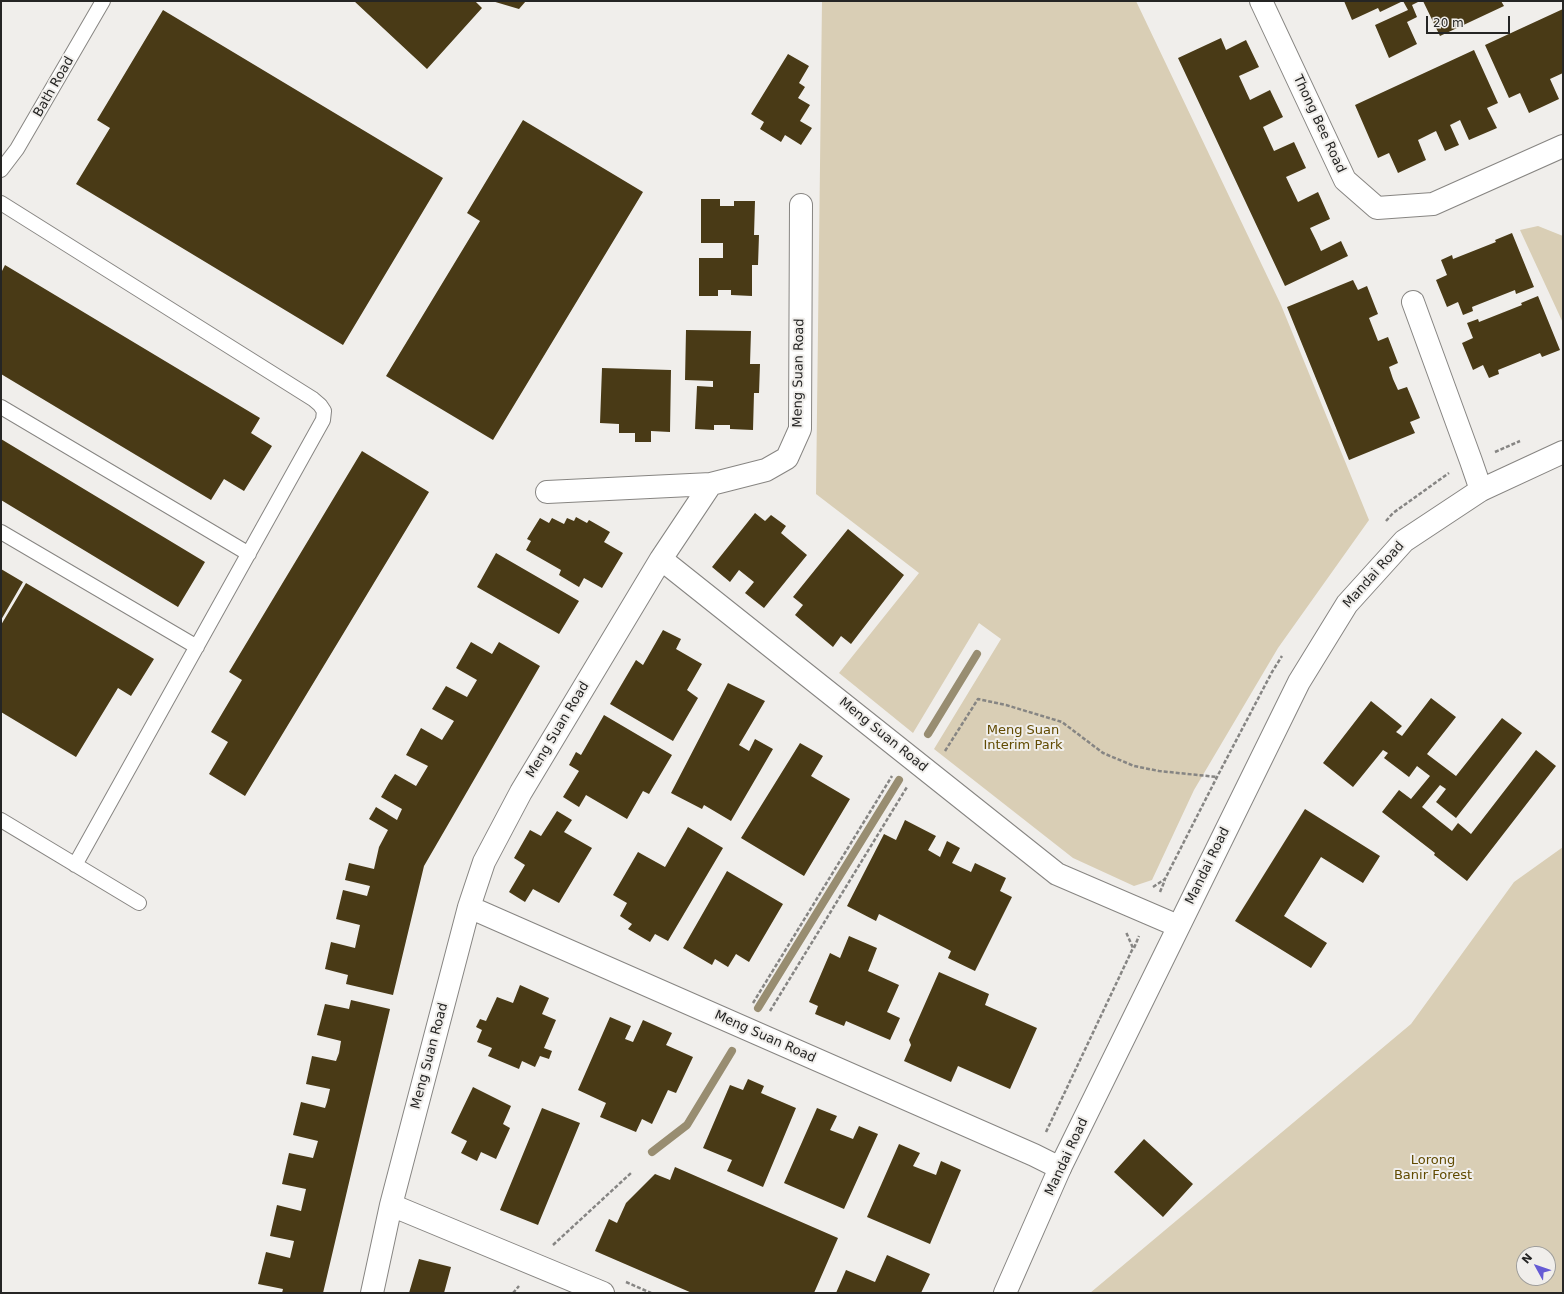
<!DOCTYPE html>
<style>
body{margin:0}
#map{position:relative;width:1564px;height:1294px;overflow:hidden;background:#f0eeeb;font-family:"DejaVu Sans",sans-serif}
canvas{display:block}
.frame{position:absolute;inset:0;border:2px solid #252524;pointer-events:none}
.north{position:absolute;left:1516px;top:1246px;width:40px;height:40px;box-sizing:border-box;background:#f0eeeb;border:1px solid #9f9e9b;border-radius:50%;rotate:310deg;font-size:11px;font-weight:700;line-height:16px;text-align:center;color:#252524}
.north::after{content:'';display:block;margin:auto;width:14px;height:18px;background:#655bd4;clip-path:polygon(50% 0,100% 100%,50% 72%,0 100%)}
.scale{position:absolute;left:1426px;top:16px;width:84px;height:18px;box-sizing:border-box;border:2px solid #252524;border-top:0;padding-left:5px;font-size:12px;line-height:14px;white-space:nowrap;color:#252524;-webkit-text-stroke:3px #f0eeeb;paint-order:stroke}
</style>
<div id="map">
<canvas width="1564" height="1294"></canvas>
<div class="frame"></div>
<div class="north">N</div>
<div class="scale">20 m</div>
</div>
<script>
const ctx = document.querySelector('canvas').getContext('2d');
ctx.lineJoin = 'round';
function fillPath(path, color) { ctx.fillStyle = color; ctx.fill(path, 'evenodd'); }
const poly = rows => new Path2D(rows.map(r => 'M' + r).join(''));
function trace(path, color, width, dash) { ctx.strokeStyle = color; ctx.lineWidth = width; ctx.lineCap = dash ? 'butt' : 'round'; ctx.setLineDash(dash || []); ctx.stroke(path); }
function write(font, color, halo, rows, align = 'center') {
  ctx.font = font + ' "DejaVu Sans",sans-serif'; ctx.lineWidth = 4; ctx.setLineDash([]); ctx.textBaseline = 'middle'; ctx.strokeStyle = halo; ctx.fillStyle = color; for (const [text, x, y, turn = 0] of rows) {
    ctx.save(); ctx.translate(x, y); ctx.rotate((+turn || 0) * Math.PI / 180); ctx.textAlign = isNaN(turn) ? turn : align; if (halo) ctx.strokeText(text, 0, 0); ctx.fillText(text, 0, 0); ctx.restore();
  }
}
fillPath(poly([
 [822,1,1136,1,1281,305,1369,520,1278,648,1194,790,1152,880,1134,886,1073,858,934,749,1001,639,979,623,913,733,839,673,919,573,816,494],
 [1538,226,1563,236,1563,323,1520,230],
 [1563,847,1563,1293,1090,1293,1411,1024,1514,882],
 [1524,1254,1548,1254,1548,1278,1524,1278]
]), '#d9ceb5');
trace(poly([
 [928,734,977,654],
 [758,1008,899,780],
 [652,1152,687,1125,732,1051]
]), '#988d71', 8);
fillPath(poly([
 [354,1,475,1,482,8,427,69],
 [492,1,526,1,519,9],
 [1344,1,1420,1,1412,5,1417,17,1407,22,1417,44,1389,58,1375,25,1408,10,1403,1,1380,12,1378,8,1352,20],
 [1423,1,1501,1,1504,6,1440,36],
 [1563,9,1563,73,1550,79,1559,99,1529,113,1520,93,1509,98,1485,45],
 [163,10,443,178,343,345,76,184,110,128,97,120],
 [1221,38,1226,50,1246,40,1259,67,1239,76,1250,100,1270,90,1283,117,1263,127,1274,151,1294,142,1306,168,1286,177,1298,202,1318,192,1330,219,1310,228,1316,240,1321,251,1341,241,1348,256,1285,286,1178,58],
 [1474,50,1498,103,1487,108,1497,128,1469,140,1460,120,1450,125,1459,145,1445,151,1436,131,1418,140,1426,160,1398,173,1389,153,1378,158,1355,105],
 [788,54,809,66,799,83,805,87,798,98,810,105,800,121,812,128,801,145,785,135,781,142,760,129,764,122,751,114],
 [523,120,643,192,493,440,386,376,480,221,467,213],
 [701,199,720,199,720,206,734,206,734,201,755,201,754,235,759,235,758,265,752,265,752,296,731,295,731,290,718,290,718,296,699,296,699,258,723,258,723,243,701,243],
 [1512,233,1534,287,1516,294,1515,290,1472,307,1473,311,1463,315,1458,302,1447,307,1436,280,1447,275,1441,260,1452,255,1453,259,1496,242,1495,240],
 [5,265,260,418,251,433,272,446,244,491,224,479,211,500,1,374,1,273],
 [1353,280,1358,290,1367,286,1378,314,1369,318,1378,341,1388,337,1398,363,1389,367,1393,379,1398,390,1407,387,1420,418,1410,422,1415,433,1349,460,1287,307],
 [1538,296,1560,350,1542,357,1540,353,1498,370,1499,374,1489,378,1483,365,1473,370,1462,343,1473,338,1467,323,1478,319,1479,322,1522,305,1521,303],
 [686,330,751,331,750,364,760,364,759,393,754,393,753,430,730,429,730,425,714,425,714,430,695,429,697,386,713,387,713,381,685,380],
 [602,368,671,370,670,432,651,431,651,442,635,442,635,433,619,433,619,424,600,423],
 [1,439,205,562,178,607,1,500],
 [362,451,429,492,245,796,209,774,228,742,211,732,242,680,229,672],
 [755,513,765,521,771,515,786,526,781,533,807,555,764,608,745,593,754,582,739,570,730,582,712,567],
 [576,517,587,523,589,520,610,532,604,542,623,553,602,588,584,578,579,587,559,575,561,570,526,550,531,541,527,539,540,518,549,523,552,518,564,524,567,518,574,521],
 [848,529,904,575,851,644,841,636,833,647,795,615,803,605,793,597],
 [496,553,579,601,559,634,477,587],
 [1,569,23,582,1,620],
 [26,583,154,659,131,696,118,688,76,757,1,712,1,625],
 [663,630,681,639,676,649,702,664,687,690,698,698,673,741,610,704,636,660,643,665],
 [471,642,492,654,499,642,540,666,424,866,393,995,346,984,348,975,325,969,331,942,355,948,360,925,336,919,343,890,367,896,370,886,345,880,349,863,374,869,379,847,388,830,369,819,376,807,397,820,402,809,381,797,389,783,395,774,416,786,428,766,406,755,421,728,442,740,454,721,432,709,446,686,467,697,477,680,456,668],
 [728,683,765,701,739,745,749,751,755,739,773,749,731,821,704,805,702,809,671,793],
 [1431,698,1456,717,1427,754,1456,776,1502,718,1522,733,1456,818,1436,802,1446,789,1440,785,1422,807,1452,831,1458,823,1471,834,1536,750,1556,766,1467,881,1434,855,1435,853,1382,812,1399,790,1411,799,1430,776,1417,766,1409,777,1384,758,1388,753,1383,750,1353,787,1323,763,1371,701,1402,726,1396,732,1402,736],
 [604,715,672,755,649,794,643,791,627,819,586,795,579,807,563,797,579,771,569,765,576,752,581,755],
 [800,743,823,756,811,776,850,799,804,876,741,838],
 [1305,809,1380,856,1363,883,1321,857,1284,916,1327,943,1311,968,1235,921],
 [557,811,572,820,564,832,592,848,559,903,533,889,525,902,509,892,525,865,514,858,530,830,541,836],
 [905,820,936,836,928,850,940,857,947,841,960,848,952,863,971,872,975,863,1006,878,1000,891,1012,897,975,971,948,958,951,951,879,914,876,921,847,906,884,834,896,840],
 [688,827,723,848,668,941,655,934,650,942,628,929,632,924,620,916,627,903,613,895,638,852,665,867],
 [727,871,783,904,749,962,736,954,728,967,715,959,712,965,683,948],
 [849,936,877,948,868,971,899,985,887,1012,900,1018,890,1040,846,1021,844,1026,815,1014,818,1006,809,1002,830,953,840,958],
 [939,972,989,994,985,1005,1037,1028,1010,1089,958,1066,951,1082,904,1061,911,1045,909,1040],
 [520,985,549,998,542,1014,556,1020,544,1048,552,1051,549,1059,540,1056,535,1067,522,1061,519,1069,488,1056,492,1048,477,1042,482,1030,476,1027,480,1019,486,1021,497,997,513,1003],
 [351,1000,390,1009,372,1085,323,1293,282,1293,283,1289,258,1284,266,1252,290,1258,294,1241,270,1236,277,1205,301,1211,306,1189,282,1184,289,1153,313,1158,318,1141,293,1135,301,1102,325,1108,327,1102,330,1089,306,1084,312,1056,336,1061,339,1053,341,1041,317,1035,325,1004,349,1009],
 [610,1017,631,1026,625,1039,633,1042,643,1020,672,1033,666,1045,693,1057,676,1093,668,1090,652,1124,642,1119,636,1132,600,1117,606,1103,578,1090],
 [748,1079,764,1086,761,1093,796,1108,763,1187,727,1171,732,1160,703,1148,730,1085,743,1090],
 [473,1087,511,1106,503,1124,510,1128,496,1159,481,1152,477,1161,461,1153,467,1141,451,1133],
 [542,1108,580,1123,538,1225,500,1210],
 [817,1108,837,1116,830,1130,853,1139,859,1126,878,1134,844,1209,784,1183],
 [1144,1139,1193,1184,1163,1217,1114,1172],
 [899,1144,920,1153,913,1166,936,1175,941,1161,961,1170,930,1244,867,1217],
 [675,1167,838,1238,814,1293,692,1293,595,1251,609,1219,617,1223,626,1203,655,1174,670,1180],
 [887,1255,930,1274,921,1293,836,1293,846,1270,875,1282],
 [419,1259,451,1267,444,1293,409,1293]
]), '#493a16');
const lane = poly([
 [1,170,17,149,103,1],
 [1,203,313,399,320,405,324,411,323,420,75,865],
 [1,407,249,554],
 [1,532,197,647],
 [1,820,139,903]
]);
const street = poly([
 [1261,1,1345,180,1377,208,1433,204,1563,146],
 [1413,302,1471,461,1481,490],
 [547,492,711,484,766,470,787,458,800,429,801,205],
 [661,559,1057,874,1178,926],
 [469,907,1034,1155,1060,1168],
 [391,1205,603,1293],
 [372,1293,391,1205,469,907,484,862,521,792,661,559,711,484]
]);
const secondary = poly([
 [1005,1293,1060,1168,1299,682,1347,604,1404,541,1481,490,1563,452]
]);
trace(lane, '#878582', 16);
trace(street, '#878582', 24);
trace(secondary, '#878582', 24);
trace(poly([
 [1495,452,1520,441],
 [1386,521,1393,513,1449,473],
 [945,751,978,699,1006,705,1062,722,1103,753,1134,766,1159,771,1217,777],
 [1153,887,1165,879,1217,777,1272,672,1282,656],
 [1160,892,1165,880],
 [1134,948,1139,936],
 [753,1003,892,776],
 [770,1011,907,787],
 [1046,1132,1133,948,1126,932],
 [553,1245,631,1173],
 [626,1282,651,1293],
 [513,1293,519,1286]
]), '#868583', 2.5, [4, 2]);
trace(lane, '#fff', 14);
trace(street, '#fff', 22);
trace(secondary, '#fff', 22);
write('13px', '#252524', '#f0eeeb', [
 ["Bath Road",54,87,-60],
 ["Thong Bee Road",1319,124,65],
 ["Meng Suan Road",799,373,-89],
 ["Mandai Road",1374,575,-48],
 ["Meng Suan Road",558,730,-59],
 ["Meng Suan Road",883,735,39],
 ["Mandai Road",1208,866,-64],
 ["Meng Suan Road",765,1037,24],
 ["Meng Suan Road",430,1056,-75],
 ["Mandai Road",1067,1157,-65]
]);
write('13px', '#614a01', '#f0eeeb', [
 ["Meng Suan",1023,731],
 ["Interim Park",1023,746],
 ["Lorong",1433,1161],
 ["Banir Forest",1433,1176]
]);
</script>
